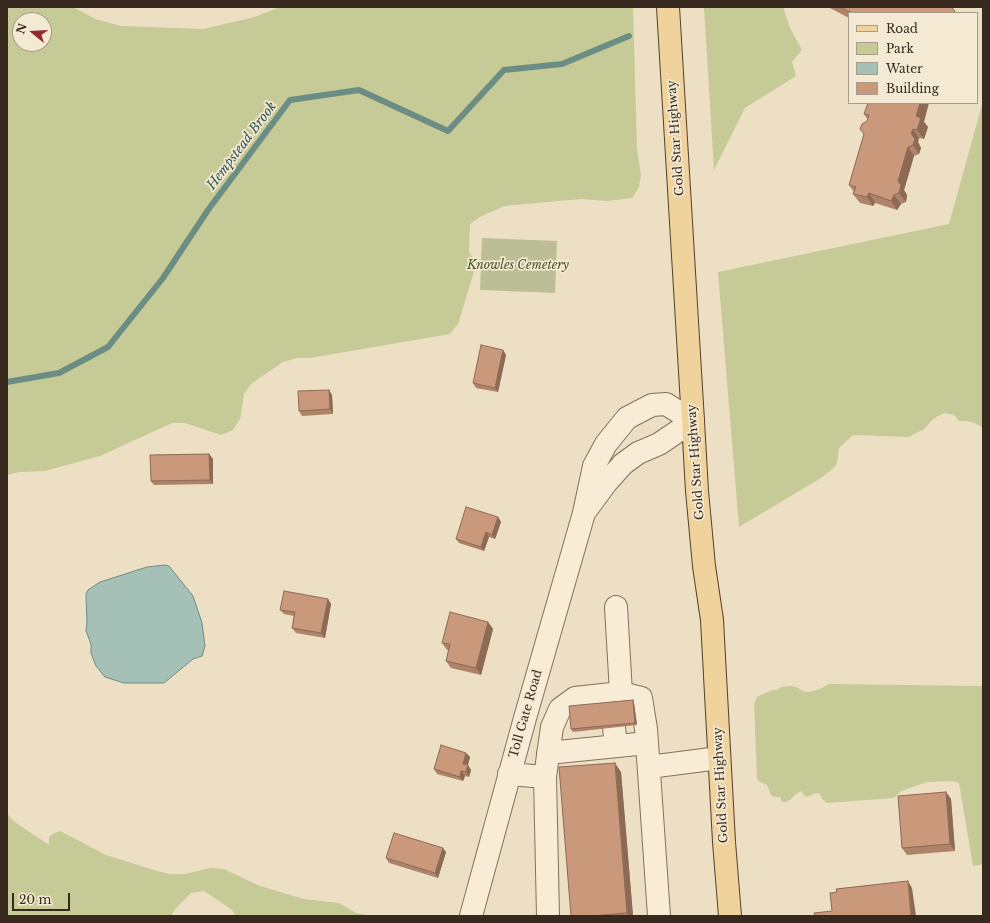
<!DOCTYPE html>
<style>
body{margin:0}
#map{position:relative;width:990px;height:923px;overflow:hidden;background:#eddfc3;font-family:"Libre Baskerville",serif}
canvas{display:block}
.frame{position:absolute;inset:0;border:8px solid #37291e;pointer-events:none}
.legend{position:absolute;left:848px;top:12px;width:130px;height:92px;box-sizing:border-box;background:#f4e9d3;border:1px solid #a89c8b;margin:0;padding:5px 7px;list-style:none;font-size:12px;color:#37291e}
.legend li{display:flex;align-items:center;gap:8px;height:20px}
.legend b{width:20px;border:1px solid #a89c8b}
.north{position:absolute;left:12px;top:12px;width:40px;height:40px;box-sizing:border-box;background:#f4e9d3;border:1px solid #a89c8b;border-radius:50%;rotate:288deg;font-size:11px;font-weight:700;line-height:16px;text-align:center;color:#37291e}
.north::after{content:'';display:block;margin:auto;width:14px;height:18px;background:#932c31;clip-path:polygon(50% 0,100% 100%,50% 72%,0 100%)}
.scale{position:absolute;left:12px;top:893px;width:58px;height:18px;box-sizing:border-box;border:2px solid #37291e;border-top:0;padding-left:5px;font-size:12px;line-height:14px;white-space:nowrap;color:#37291e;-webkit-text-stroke:3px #f4e9d3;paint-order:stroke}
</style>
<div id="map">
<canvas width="990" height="923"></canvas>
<div class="frame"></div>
<ul class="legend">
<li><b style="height:5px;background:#efd29c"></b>Road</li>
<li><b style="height:11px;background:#c6ca97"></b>Park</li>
<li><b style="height:11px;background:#a5c0b7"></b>Water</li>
<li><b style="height:11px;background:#ca987a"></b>Building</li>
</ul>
<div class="north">N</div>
<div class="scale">20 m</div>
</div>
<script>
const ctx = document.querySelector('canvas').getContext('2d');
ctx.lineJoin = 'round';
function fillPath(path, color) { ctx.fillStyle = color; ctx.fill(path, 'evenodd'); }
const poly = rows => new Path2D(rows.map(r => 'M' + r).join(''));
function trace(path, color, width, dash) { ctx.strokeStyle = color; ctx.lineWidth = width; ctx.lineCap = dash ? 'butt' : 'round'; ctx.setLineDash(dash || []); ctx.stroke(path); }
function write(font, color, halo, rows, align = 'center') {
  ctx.font = font + ' "Libre Baskerville",serif'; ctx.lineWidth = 3.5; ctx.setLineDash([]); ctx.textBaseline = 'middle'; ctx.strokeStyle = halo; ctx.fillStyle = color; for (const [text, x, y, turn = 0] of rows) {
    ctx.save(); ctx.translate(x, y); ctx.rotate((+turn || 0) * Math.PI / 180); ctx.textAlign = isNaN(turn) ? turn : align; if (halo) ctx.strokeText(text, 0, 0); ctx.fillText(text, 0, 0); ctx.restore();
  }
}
fillPath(poly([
 [7,7,73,7,95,19,121,26,203,29,255,17,280,7,633,7,637,149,641,175,639,187,632,198,607,201,581,199,504,206,480,217,470,224,469,251,475,262,473,275,458,324,450,334,310,358,297,358,283,362,251,384,244,394,240,419,233,430,221,435,185,423,172,423,100,456,45,471,19,472,7,475],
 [20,20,44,20,44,44,20,44],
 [704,7,784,7,784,10,790,28,802,50,792,62,796,76,745,108,714,170],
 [983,101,983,428,975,423,967,421,959,421,954,415,945,413,938,416,931,421,924,429,909,437,853,435,839,448,837,464,830,471,821,478,739,527,718,272,949,224],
 [829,684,983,686,983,864,980,865,973,866,959,783,953,781,927,782,901,791,894,798,827,803,822,799,821,795,818,793,816,793,807,797,805,796,801,791,796,794,790,800,786,802,782,802,780,797,774,797,771,795,768,787,766,784,762,783,759,781,757,778,754,704,757,697,772,690,777,690,781,687,791,686,796,687,803,691,808,692,820,689],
 [7,814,16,823,49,845,49,837,51,835,60,831,106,855,157,871,170,874,185,874,210,868,224,869,260,886,304,899,339,903,356,913,372,916,236,916,231,909,204,891,191,893,176,908,171,916,7,916]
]), '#c6ca97');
fillPath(poly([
 [482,238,557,241,555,293,480,290]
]), '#bcbf96');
const water = poly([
 [165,565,169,566,193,596,202,623,205,646,202,656,193,659,164,683,124,683,105,677,96,666,91,653,91,644,86,631,87,622,86,594,88,590,100,582,147,567,165,565]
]);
fillPath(water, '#a5c0b7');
trace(water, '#6c8d84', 1);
trace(poly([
 [7,382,59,373,108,347,163,278,208,210,290,100,359,90,448,131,504,70,562,64,629,36]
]), '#6c8d84', 6);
const minor = poly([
 [616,607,621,693],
 [614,728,616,746],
 [548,753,647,743],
 [649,767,719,758],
 [509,774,545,777,552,727,560,709,575,698,621,693,641,698,646,729,659,916],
 [545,777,548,916],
 [471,916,525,718,584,513,594,466,606,444,627,418,652,405,666,404,693,421,659,444,638,453,623,464,606,483,584,513]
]);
const major = poly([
 [668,7,693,421,697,491,704,566,712,620,724,842,730,916]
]);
trace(minor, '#86705a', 24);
trace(major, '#543f2f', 24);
trace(minor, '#f8ecd6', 22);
trace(major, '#efd29c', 22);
fillPath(poly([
 [828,7,951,7,956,13,849,13,849,18],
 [864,114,924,122,928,127,924,139,919,138,918,142,921,148,919,154,914,156,904,190,907,195,906,202,901,204,897,210,875,203,873,206,860,203,853,194,854,192,849,185,868,120],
 [503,350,506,355,498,392,476,388,473,383],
 [329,390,332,395,333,414,302,416,299,411],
 [209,454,213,459,213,484,154,485,151,481],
 [498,517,501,522,495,539,489,537,484,551,459,543,456,539],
 [328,599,331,604,325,638,296,633,292,628,294,616,284,614,280,610],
 [488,622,493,629,481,675,451,668,446,661,449,650,447,650,442,643],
 [633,700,634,703,637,725,573,732,571,729],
 [466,753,470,757,468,765,471,770,469,777,465,776,463,781,437,774,434,769],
 [621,772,633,916,571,916],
 [946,792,951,799,955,851,907,855,902,848],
 [446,852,438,878,389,863,386,858]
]), '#ae8369');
fillPath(poly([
 [920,103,929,103,924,122,928,127,924,139,917,130,916,116],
 [913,129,919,138,918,142,921,148,919,154,913,145,911,133],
 [908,147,914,156,904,190,907,195,906,202,899,193,898,181],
 [869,193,875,203,873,206,867,197],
 [894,195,901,204,897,210,891,201],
 [503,350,506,355,498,392,495,388],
 [329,390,332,395,333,414,330,409],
 [209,454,213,459,213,484,210,480],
 [498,517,501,522,495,539,492,535],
 [486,532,489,537,484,551,481,547],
 [328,599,331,604,325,638,321,633],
 [488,622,493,629,481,675,476,668],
 [633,700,634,703,637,725,635,723],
 [466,753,470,757,467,768,463,764],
 [615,763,621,772,633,916,629,916,627,913],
 [468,765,471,770,469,777,466,772],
 [461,771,465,776,463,781,460,777],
 [946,792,951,799,955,851,950,844],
 [443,848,446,852,438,878,435,873],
 [908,881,912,888,916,916,911,916]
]), '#8d6a55');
const building = poly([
 [840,7,951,7,955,11,954,13,852,13,840,7],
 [868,103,920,103,916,116,921,118,917,130,913,129,911,133,915,139,913,145,908,147,898,181,901,185,899,193,894,195,891,201,869,193,867,197,853,194,856,187,849,185,864,134,860,129,862,124,867,121,869,115,864,114,868,103],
 [481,345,503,350,495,388,473,383,481,345],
 [329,390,330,409,299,411,298,391,329,390],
 [209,454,210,480,151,481,150,455,209,454],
 [466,507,498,517,492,535,486,532,481,547,456,539,466,507],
 [284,591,328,599,321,633,292,628,295,612,280,610,284,591],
 [450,612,488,622,476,668,446,661,450,644,442,643,450,612],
 [633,700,635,723,571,729,569,706,633,700],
 [441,745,466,753,463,764,468,765,466,772,461,771,460,777,434,769,441,745],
 [615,763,627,913,592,916,571,916,559,767,615,763],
 [946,792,950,844,902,848,898,796,946,792],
 [394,833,443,848,435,873,386,858,394,833],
 [908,881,911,916,815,916,814,913,832,911,830,893,837,892,836,889,908,881]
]);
fillPath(building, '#ca987a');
trace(building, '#8d6a55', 1);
write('12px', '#37291e', '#f4e9d3', [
 ["Gold Star Highway",676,138,-94],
 ["Gold Star Highway",696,462,-94],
 ["Toll Gate Road",526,714,-74],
 ["Gold Star Highway",721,785,-93]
]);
write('italic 12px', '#495225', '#f4e9d3', [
 ["Knowles Cemetery",518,266]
]);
write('italic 13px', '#2e5652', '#f4e9d3', [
 ["Hempstead Brook",242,146,-53]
]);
</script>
